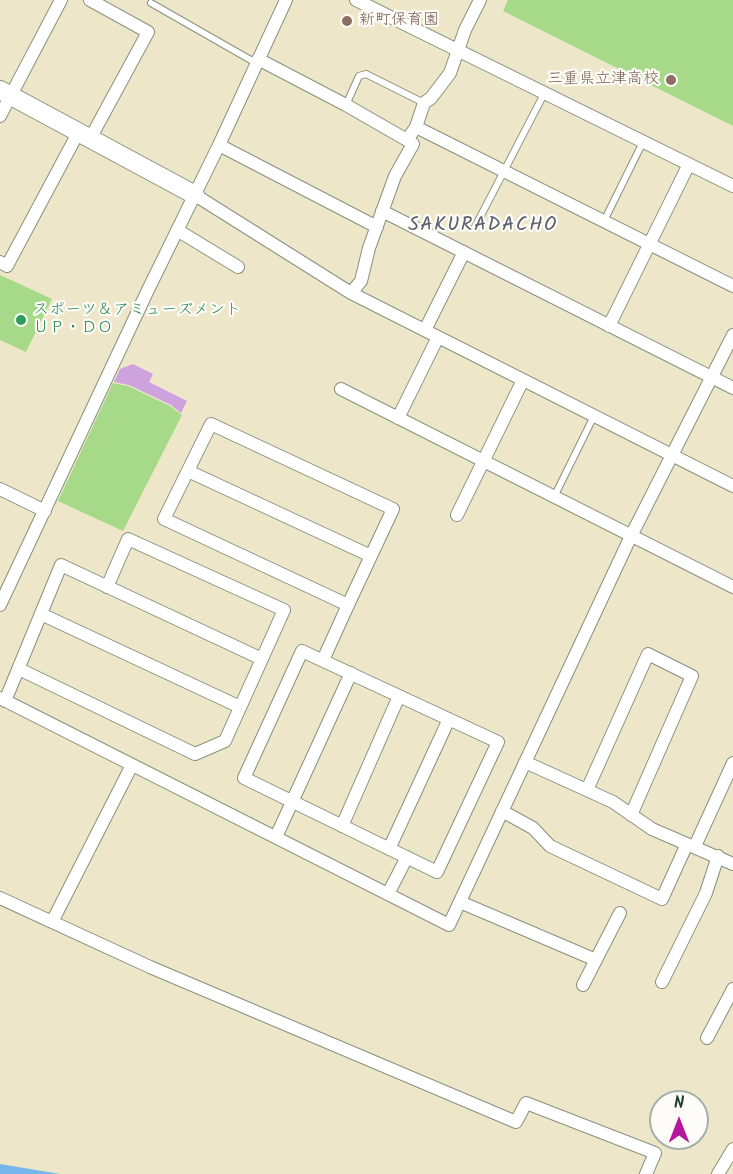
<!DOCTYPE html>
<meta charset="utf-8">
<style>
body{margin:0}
#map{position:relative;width:733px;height:1174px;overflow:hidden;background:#eee6c9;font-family:Kalam,sans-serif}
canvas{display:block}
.north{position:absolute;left:649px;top:1090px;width:60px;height:60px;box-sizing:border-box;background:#fdfcf7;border:2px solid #a4b0a9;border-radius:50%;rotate:0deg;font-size:16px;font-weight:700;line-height:24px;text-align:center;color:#1f3d34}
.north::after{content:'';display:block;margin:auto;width:21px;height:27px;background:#b5179e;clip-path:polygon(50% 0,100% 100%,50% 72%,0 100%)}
</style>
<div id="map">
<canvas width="733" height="1174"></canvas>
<div class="north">N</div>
</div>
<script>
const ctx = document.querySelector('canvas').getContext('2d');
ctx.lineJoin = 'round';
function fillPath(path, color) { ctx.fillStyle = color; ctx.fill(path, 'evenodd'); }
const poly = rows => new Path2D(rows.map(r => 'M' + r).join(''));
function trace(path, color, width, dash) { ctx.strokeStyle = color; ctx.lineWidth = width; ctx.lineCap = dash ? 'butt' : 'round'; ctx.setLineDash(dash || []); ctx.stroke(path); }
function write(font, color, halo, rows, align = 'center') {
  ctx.font = font + ' Kalam,"Klee One",sans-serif'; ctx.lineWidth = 4.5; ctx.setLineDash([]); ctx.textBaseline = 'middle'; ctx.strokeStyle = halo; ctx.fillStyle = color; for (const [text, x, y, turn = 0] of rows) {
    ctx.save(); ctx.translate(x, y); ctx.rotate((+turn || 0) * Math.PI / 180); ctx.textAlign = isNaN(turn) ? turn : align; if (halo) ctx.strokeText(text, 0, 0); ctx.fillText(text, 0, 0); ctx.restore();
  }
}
fillPath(poly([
 [508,0,733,0,733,126,503,11],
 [0,275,52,299,26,352,0,340],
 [113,383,128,386,170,406,182,415,123,531,58,501]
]), '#a6d988');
fillPath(poly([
 [0,1164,60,1174,0,1174]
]), '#76b6ea');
fillPath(poly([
 [133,364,153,374,149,382,187,401,181,413,171,405,129,385,114,382,120,369]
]), '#cea2dd');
const lane = poly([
 [151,3,256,63],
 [346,105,359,76,366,74,424,103],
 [604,221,643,142],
 [475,227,545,92],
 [554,497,594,416]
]);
const street = poly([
 [356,0,733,186],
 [258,59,346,105,407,140,416,127,424,103,431,98,450,73,465,30,480,0],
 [0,116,61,0],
 [416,127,733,286],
 [90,139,148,32,90,0],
 [219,145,377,227],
 [195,195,351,293,733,486],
 [382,211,733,388],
 [177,230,238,267],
 [0,262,7,266,78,133],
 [351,293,361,281,369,248,395,176,413,144,407,140],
 [609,326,689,164],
 [425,330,464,252],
 [341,389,733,587],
 [398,418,438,337],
 [188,471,371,556],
 [0,489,45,511],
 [457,515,523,380],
 [0,605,147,292,219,145,286,0],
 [41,614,240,707],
 [302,651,498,742,437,872,244,778,302,651],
 [323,660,348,605,371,556,393,509,211,424,164,519,348,605],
 [19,669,195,754,225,741,284,610,128,539,107,587],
 [0,698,449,925,631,536,733,335],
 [5,701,61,565,262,659],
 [525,762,613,802,652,829,733,864],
 [587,790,648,654,692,676,631,815],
 [502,811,533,828,550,846,662,899,687,844],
 [342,826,399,696],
 [276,837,351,673],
 [695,846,733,763],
 [389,849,449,719],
 [388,894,407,857],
 [0,898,150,967,516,1122,526,1103,655,1153,646,1174],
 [460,902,596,960],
 [52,922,132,765],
 [662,982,706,893,718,856],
 [583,985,620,913],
 [707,1038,733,989],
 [718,1174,733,1149]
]);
const secondary = poly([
 [0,90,195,195]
]);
trace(lane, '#86927e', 8);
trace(street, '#86927e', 14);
trace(secondary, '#86927e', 20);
trace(lane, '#fff', 6);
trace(street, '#fff', 12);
trace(secondary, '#fff', 18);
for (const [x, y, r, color] of [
 [347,21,6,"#8d6e63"],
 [671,80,6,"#8d6e63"],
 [21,320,6,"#2e9e5b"]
]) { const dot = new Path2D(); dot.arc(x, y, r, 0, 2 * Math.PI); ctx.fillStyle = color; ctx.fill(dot); trace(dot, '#fdfcf7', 2); }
write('16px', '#785e54', '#fdfcf7', [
 ["新町保育園",359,21],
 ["三重県立津高校",659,80,"right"]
], 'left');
write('16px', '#27864d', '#fdfcf7', [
 ["スポーツ＆アミューズメント",33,311],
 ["ＵＰ・ＤＯ",33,329]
], 'left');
ctx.letterSpacing = '1.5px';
write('20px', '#5c606f', '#fdfcf7', [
 ["SAKURADACHO",483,227]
]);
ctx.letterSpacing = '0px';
</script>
